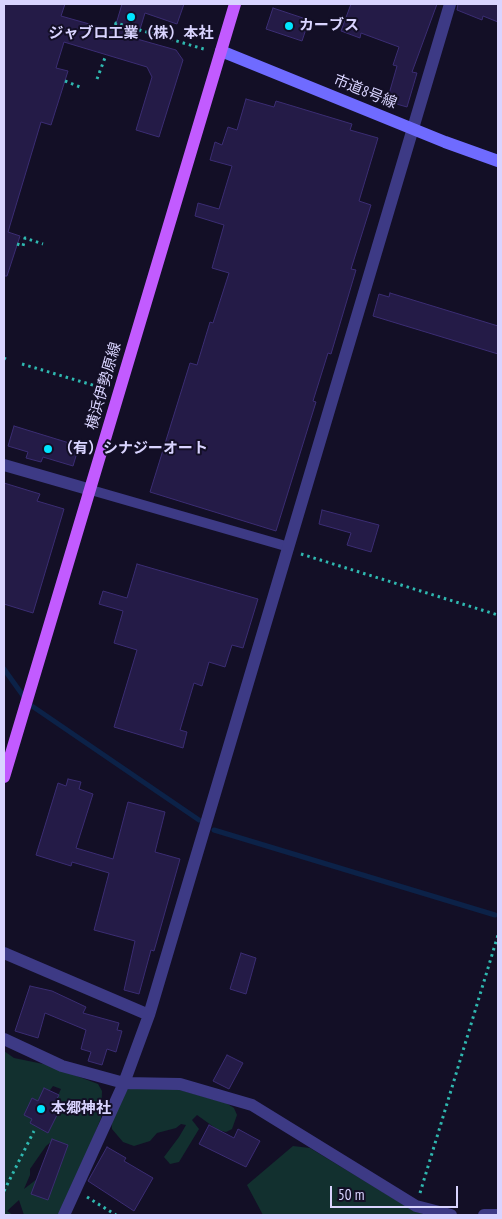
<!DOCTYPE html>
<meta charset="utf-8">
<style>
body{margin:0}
#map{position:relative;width:502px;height:1219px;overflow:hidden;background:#130f26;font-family:"PT Sans Narrow",sans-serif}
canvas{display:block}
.frame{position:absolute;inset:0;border:5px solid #d9d4ff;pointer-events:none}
.scale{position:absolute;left:330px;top:1186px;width:128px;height:22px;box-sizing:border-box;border:2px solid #d9d4ff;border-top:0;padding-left:6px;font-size:15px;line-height:18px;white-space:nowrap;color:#d9d4ff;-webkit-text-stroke:4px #130f26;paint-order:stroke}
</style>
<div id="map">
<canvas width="502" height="1219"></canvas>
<div class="frame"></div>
<div class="scale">50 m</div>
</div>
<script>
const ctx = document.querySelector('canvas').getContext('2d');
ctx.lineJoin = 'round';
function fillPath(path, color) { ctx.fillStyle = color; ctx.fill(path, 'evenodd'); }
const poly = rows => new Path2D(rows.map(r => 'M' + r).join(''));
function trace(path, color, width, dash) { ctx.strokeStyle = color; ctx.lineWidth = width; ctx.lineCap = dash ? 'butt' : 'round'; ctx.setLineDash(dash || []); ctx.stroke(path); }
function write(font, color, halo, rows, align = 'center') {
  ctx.font = font + ' "PT Sans Narrow","Noto Sans JP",sans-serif'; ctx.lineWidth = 4; ctx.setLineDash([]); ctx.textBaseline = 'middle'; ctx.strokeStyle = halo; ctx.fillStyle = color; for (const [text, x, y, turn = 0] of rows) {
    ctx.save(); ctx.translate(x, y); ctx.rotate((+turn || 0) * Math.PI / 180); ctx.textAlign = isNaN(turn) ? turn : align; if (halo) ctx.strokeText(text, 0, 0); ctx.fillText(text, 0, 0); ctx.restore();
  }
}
fillPath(poly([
 [4,1051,14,1058,48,1065,98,1084,102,1091,101,1118,62,1215,24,1215,19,1200,7,1211,13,1215,4,1215],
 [53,1086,61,1089,42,1129,34,1125,31,1116],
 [52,1141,45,1166,39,1172,37,1179,24,1189,30,1175,30,1169,46,1146],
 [162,1085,226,1103,234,1108,237,1115,232,1129,226,1132,218,1130,197,1115,192,1120,199,1129,179,1162,170,1164,164,1157,179,1137,186,1125,181,1124,176,1128,157,1133,150,1141,134,1146,123,1142,112,1129,111,1118,122,1090],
 [293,1146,310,1148,414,1211,428,1215,263,1215,247,1185]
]), '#12302f');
trace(poly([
 [4,669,29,704,199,820],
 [214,830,495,915]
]), '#0c2248', 5);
const building = poly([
 [4,4,65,4,61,16,114,31,122,4,184,4,177,24,145,13,137,39,176,50,183,60,159,137,136,130,152,77,147,67,64,42,56,68,68,71,51,125,41,122,8,232,20,236,7,276,4,276,4,4],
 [351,4,437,4,412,72,417,73,407,107,393,103,395,95,389,94,397,66,393,65,399,47,361,33,360,38,341,31,351,4],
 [458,4,498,4,498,22,483,16,482,20,457,10,458,4],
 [273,8,309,20,302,41,266,29,273,8],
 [246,99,274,107,276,101,352,124,350,130,378,138,359,201,371,205,351,269,356,270,331,354,328,353,313,401,316,402,276,531,150,492,190,363,197,365,210,322,213,323,229,273,212,268,224,225,195,216,198,203,219,209,232,166,210,160,215,142,222,145,228,127,237,130,246,99],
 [390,293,498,326,498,354,373,316,379,294,389,297,390,293],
 [14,426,79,446,73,466,43,457,41,462,26,458,28,452,8,446,14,426],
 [4,483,40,494,37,501,64,509,33,613,4,604,4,483],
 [322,510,379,525,371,552,347,545,351,533,319,524,322,510],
 [137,564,258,599,243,648,232,645,225,667,209,662,202,686,194,683,180,730,187,732,183,748,114,727,137,650,114,643,123,611,99,604,103,591,127,598,137,564],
 [68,779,81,782,79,789,93,794,76,848,113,859,128,802,165,812,155,852,180,859,154,951,151,950,139,994,124,990,135,941,94,930,109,873,72,862,71,866,36,855,58,783,66,786,68,779],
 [241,953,256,958,246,994,230,989,241,953],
 [30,986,52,991,86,1007,83,1013,119,1023,117,1030,122,1031,116,1052,107,1049,102,1065,88,1061,91,1052,81,1049,86,1030,45,1013,38,1038,15,1031,30,986],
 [227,1055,243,1063,229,1089,213,1081,227,1055],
 [44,1088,59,1095,52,1108,59,1111,48,1133,30,1123,32,1119,24,1115,32,1098,38,1101,44,1088],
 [209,1125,234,1138,238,1129,260,1141,246,1167,199,1144,209,1125],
 [52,1139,68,1145,48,1200,31,1194,52,1139],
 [107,1147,126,1158,124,1161,153,1178,134,1211,88,1181,107,1147]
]);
fillPath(building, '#241b47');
trace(building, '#3b2d73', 1);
trace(poly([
 [113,31,116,23,207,50],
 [97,79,106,55],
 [65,81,80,87],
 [17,244,23,246,25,238,43,244],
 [4,358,6,359],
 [22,364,106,389],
 [301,554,498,615],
 [4,1191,34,1131],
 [420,1193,498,935],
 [87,1197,116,1215]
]), '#2fb8b0', 3, [2.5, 4]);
trace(poly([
 [91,490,289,547]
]), '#3d3a85', 10);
trace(poly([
 [4,465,91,490],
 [4,953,149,1015],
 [4,1039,62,1066,124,1083,180,1084,252,1105,416,1206,451,1215],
 [64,1215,124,1083,149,1015,450,4],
 [484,1215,498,1215]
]), '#3d3a85', 12);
trace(poly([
 [221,51,445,142,498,161]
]), '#6f6bff', 12);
trace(poly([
 [4,777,235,4]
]), '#c25bff', 12);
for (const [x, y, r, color] of [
 [131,17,5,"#00e5ff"],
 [289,26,5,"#00e5ff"],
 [48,449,5,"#00e5ff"],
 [41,1109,5,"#00e5ff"]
]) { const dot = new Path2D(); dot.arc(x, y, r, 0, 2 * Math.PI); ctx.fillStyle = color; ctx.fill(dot); trace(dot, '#130f26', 2); }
write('bold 15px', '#d9d4ff', '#130f26', [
 ["カーブス",299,26],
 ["ジャブロ工業（株）本社",131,34,"center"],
 ["（有）シナジーオート",58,449],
 ["本郷神社",51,1109]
], 'left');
write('15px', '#d9d4ff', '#130f26', [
 ["市道8号線",365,92,22],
 ["横浜伊勢原線",104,386,-74]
]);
</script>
